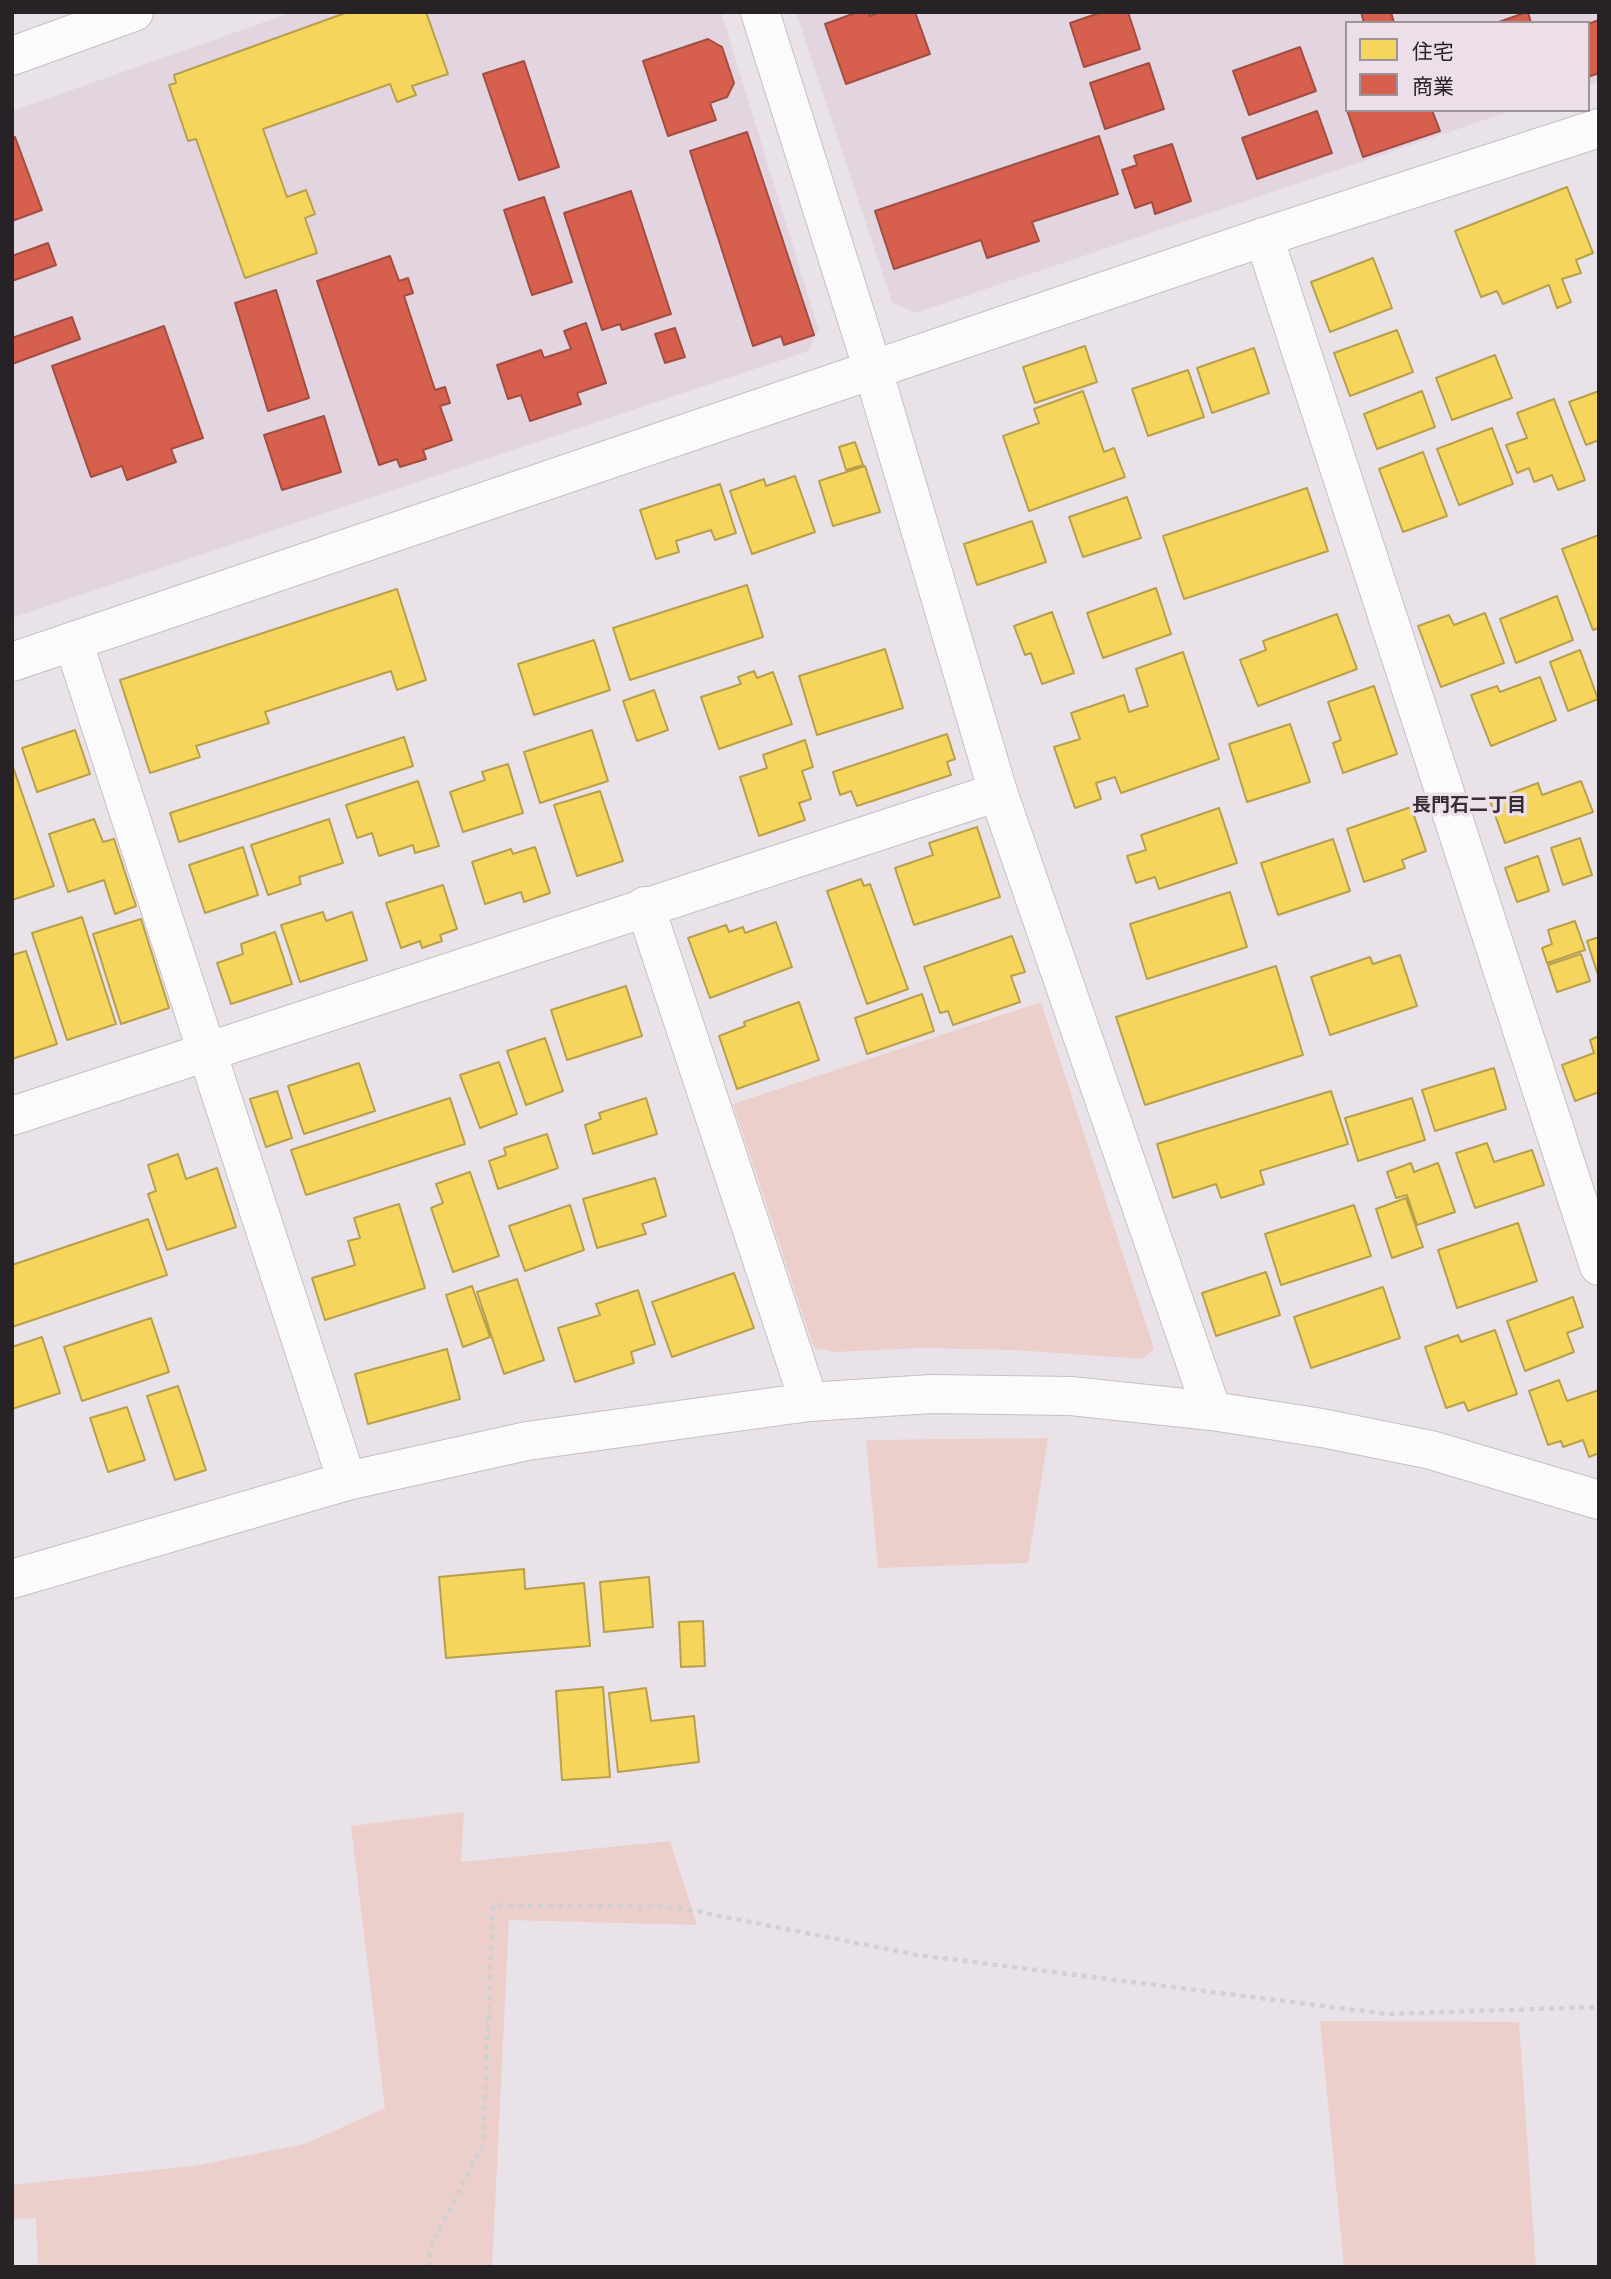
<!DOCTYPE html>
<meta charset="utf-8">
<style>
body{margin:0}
#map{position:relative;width:1611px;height:2279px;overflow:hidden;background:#e9e2e8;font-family:Arial,"Noto Sans JP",sans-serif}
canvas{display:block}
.frame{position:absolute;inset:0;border:14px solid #272226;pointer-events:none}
.legend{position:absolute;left:1345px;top:21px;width:245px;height:91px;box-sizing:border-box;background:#ecdfe9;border:2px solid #9d939b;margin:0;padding:9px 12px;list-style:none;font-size:21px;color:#272226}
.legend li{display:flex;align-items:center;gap:14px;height:35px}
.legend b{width:35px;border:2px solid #9d939b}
</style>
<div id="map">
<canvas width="1611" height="2279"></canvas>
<div class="frame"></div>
<ul class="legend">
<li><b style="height:19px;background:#f6d55c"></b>住宅</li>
<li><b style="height:19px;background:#d6604d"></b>商業</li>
</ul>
</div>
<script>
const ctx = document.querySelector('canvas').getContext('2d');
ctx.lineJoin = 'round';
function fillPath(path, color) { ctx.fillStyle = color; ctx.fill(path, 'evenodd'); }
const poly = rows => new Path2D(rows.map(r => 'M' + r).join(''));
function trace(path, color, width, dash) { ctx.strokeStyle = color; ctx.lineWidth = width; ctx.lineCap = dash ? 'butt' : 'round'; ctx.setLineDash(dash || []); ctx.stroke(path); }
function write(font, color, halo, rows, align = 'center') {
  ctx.font = font + ' Arial,"Noto Sans JP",sans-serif'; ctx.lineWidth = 7; ctx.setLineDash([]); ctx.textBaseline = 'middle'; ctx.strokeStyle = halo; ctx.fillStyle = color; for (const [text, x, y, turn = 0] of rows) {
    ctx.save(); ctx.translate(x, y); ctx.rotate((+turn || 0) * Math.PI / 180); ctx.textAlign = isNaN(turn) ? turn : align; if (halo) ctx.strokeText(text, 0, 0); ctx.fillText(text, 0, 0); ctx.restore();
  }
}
fillPath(poly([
 [293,12,721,12,819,331,808,351,12,618,12,111],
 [796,12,1599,12,1599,82,1588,85,1588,23,1347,23,1347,110,1514,110,915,313,892,302]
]), '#e2d5e0');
fillPath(poly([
 [1041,1002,1154,1349,1142,1359,1014,1350,921,1348,835,1352,814,1348,733,1104],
 [1048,1438,1028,1563,878,1568,866,1440],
 [464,1812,461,1862,670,1841,697,1925,509,1920,492,2267,38,2267,36,2218,12,2219,12,2185,193,2166,305,2144,385,2108,351,1826],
 [1320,2021,1519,2022,1536,2267,1344,2267]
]), '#eccfca');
const homes = poly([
 [348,12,426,12,448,74,412,86,416,95,397,102,390,84,263,129,287,197,306,190,315,214,305,218,317,253,245,278,196,139,188,141,169,85,176,83,174,75,348,12],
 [1567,187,1593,253,1576,260,1581,273,1562,279,1571,302,1557,308,1549,285,1503,304,1497,291,1481,297,1455,231,1567,187],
 [1373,258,1392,308,1330,332,1311,282,1373,258],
 [1397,330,1413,372,1350,396,1334,353,1397,330],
 [1085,346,1097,382,1035,403,1023,367,1085,346],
 [1254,348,1269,393,1212,413,1197,368,1254,348],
 [1495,355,1512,398,1452,420,1436,378,1495,355],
 [1188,370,1204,417,1148,436,1132,389,1188,370],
 [1083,391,1104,452,1114,448,1125,477,1029,511,1003,436,1039,423,1034,409,1083,391],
 [1422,391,1435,427,1377,449,1364,414,1422,391],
 [1599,391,1599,440,1586,445,1569,402,1599,391],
 [1554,399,1585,480,1558,490,1552,475,1534,482,1529,468,1517,473,1506,445,1527,438,1517,413,1554,399],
 [1492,428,1513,484,1459,505,1437,449,1492,428],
 [855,442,863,465,846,470,839,447,855,442],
 [1423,452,1447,516,1403,532,1379,469,1423,452],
 [865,466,880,512,833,526,819,481,865,466],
 [795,476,815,532,752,554,730,491,764,479,766,486,795,476],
 [720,484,736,533,715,540,711,530,676,541,679,552,656,559,640,510,720,484],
 [1307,488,1328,551,1184,599,1163,536,1307,488],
 [1127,497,1141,538,1083,557,1069,517,1127,497],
 [1032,521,1046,562,977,585,964,544,1032,521],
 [1599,535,1599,628,1593,630,1562,549,1599,535],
 [747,585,763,637,630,680,613,628,747,585],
 [1156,588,1171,634,1103,658,1087,613,1156,588],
 [397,589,426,680,397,690,391,671,265,712,269,723,196,746,200,757,150,773,120,680,397,589],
 [1557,596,1573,640,1516,663,1500,619,1557,596],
 [1052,612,1074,673,1042,684,1031,653,1025,655,1014,626,1052,612],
 [1485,613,1504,663,1441,687,1418,626,1449,615,1454,625,1485,613],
 [1337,614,1357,669,1258,706,1240,660,1266,650,1263,641,1337,614],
 [594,640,610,690,534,715,518,664,594,640],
 [885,649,903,708,817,735,799,676,885,649],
 [1580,650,1598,699,1568,711,1550,662,1580,650],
 [1183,652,1219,759,1121,793,1115,777,1096,783,1101,799,1075,808,1054,747,1080,739,1071,713,1124,695,1129,712,1148,706,1136,669,1183,652],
 [754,671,757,678,773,672,792,724,719,749,701,697,741,684,738,677,754,671],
 [1540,677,1556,720,1491,746,1471,695,1497,686,1500,692,1540,677],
 [1374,686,1397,754,1343,773,1333,743,1341,740,1328,702,1374,686],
 [654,690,668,730,637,741,623,701,654,690],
 [1290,724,1310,782,1247,802,1229,744,1290,724],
 [75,730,90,774,37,792,22,748,75,730],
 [592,730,608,781,540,803,524,752,592,730],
 [947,734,955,759,947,762,951,775,857,806,851,791,840,795,833,772,947,734],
 [404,737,413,766,179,842,170,813,404,737],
 [805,740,813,767,802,771,811,799,799,803,805,820,759,836,740,777,767,768,763,755,805,740],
 [12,764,54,886,12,900,12,764],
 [508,764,523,813,463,832,450,792,485,780,482,772,508,764],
 [418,781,439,846,415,853,413,845,379,856,372,833,357,838,346,805,418,781],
 [1581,781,1593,812,1505,843,1490,801,1538,783,1542,795,1581,781],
 [600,791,623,861,577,876,554,805,600,791],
 [1411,807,1426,851,1402,860,1405,868,1364,882,1347,829,1411,807],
 [1219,808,1237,863,1159,889,1155,877,1136,883,1127,856,1146,850,1141,835,1219,808],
 [94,819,103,842,114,839,136,906,115,914,104,880,68,892,49,834,94,819],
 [329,819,343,863,299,877,301,884,268,895,251,845,329,819],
 [977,827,1000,897,914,925,895,868,933,855,929,843,977,827],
 [1580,838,1592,875,1563,885,1551,848,1580,838],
 [1333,839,1350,891,1278,915,1261,863,1333,839],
 [243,847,258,895,205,913,189,865,243,847],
 [535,847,550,893,524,902,521,892,485,904,472,862,511,849,513,854,535,847],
 [1538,856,1549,891,1517,902,1505,868,1538,856],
 [861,879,864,886,870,884,908,989,867,1004,827,891,861,879],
 [443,885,457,929,440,935,442,941,422,948,420,941,401,948,386,903,443,885],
 [1230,892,1247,947,1147,979,1130,924,1230,892],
 [323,912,326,921,352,912,367,960,300,982,281,925,323,912],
 [82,917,116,1024,67,1040,32,933,82,917],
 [141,919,169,1008,121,1024,93,934,141,919],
 [1575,921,1585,950,1547,963,1542,948,1552,944,1548,930,1575,921],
 [776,922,792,967,710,998,688,938,726,925,729,932,743,927,745,933,776,922],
 [275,932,292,984,231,1004,217,963,243,954,241,944,275,932],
 [1012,936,1025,972,1011,976,1020,1002,953,1025,948,1011,940,1013,924,967,1012,936],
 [1599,937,1599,978,1587,941,1599,937],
 [26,951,57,1044,12,1059,12,955,26,951],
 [1581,954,1590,981,1557,992,1548,965,1581,954],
 [1400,955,1417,1006,1330,1035,1311,977,1370,957,1373,964,1400,955],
 [1276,966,1303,1055,1145,1105,1116,1017,1276,966],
 [626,986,642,1036,567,1060,551,1010,626,986],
 [922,994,934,1031,867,1054,855,1018,922,994],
 [799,1002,819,1060,737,1089,719,1036,745,1026,744,1022,799,1002],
 [1599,1036,1599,1092,1575,1101,1562,1065,1594,1053,1590,1040,1599,1036],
 [545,1038,563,1091,526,1105,507,1051,545,1038],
 [499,1062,517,1114,480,1128,460,1075,499,1062],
 [359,1063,375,1111,304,1134,288,1086,359,1063],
 [1494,1068,1506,1109,1435,1131,1422,1090,1494,1068],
 [277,1091,292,1138,266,1147,250,1099,277,1091],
 [1331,1091,1348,1144,1260,1171,1264,1184,1221,1198,1216,1184,1173,1198,1157,1144,1331,1091],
 [450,1098,465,1144,306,1195,291,1150,450,1098],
 [646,1098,657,1134,593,1154,585,1125,601,1119,599,1113,646,1098],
 [1412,1098,1425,1140,1358,1161,1345,1118,1412,1098],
 [547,1134,558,1168,498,1189,489,1161,506,1155,504,1148,547,1134],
 [1487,1143,1494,1162,1532,1150,1544,1185,1475,1208,1456,1153,1487,1143],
 [178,1154,186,1179,217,1168,236,1227,167,1250,148,1194,156,1191,148,1165,178,1154],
 [1411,1163,1414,1172,1438,1163,1455,1212,1417,1225,1407,1195,1396,1198,1387,1172,1411,1163],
 [470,1172,499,1256,453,1272,431,1208,443,1203,436,1184,470,1172],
 [655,1178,666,1216,642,1224,646,1234,597,1248,583,1199,655,1178],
 [1406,1198,1423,1247,1392,1258,1376,1209,1406,1198],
 [399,1204,425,1288,325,1320,312,1278,355,1265,348,1241,360,1238,354,1218,399,1204],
 [570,1205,584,1250,525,1271,509,1226,570,1205],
 [1354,1205,1371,1256,1281,1285,1265,1234,1354,1205],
 [148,1219,167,1275,12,1327,12,1265,148,1219],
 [1518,1223,1537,1281,1457,1308,1438,1250,1518,1223],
 [1266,1272,1280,1315,1216,1336,1202,1293,1266,1272],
 [734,1273,754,1328,672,1357,652,1302,734,1273],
 [517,1279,544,1360,504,1374,477,1292,517,1279],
 [472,1286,490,1337,463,1347,446,1295,472,1286],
 [1383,1287,1400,1338,1311,1368,1294,1317,1383,1287],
 [638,1290,655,1344,631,1352,634,1363,575,1382,558,1328,600,1315,596,1304,638,1290],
 [1573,1297,1583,1327,1567,1333,1574,1352,1525,1371,1507,1321,1573,1297],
 [151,1318,169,1372,82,1401,64,1347,151,1318],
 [1495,1330,1517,1394,1468,1411,1464,1402,1446,1408,1425,1347,1458,1335,1461,1342,1495,1330],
 [42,1337,60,1393,12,1409,12,1347,42,1337],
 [447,1349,460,1399,368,1424,355,1374,447,1349],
 [1559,1380,1567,1401,1599,1390,1599,1453,1589,1457,1583,1440,1563,1447,1561,1441,1548,1445,1529,1391,1559,1380],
 [178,1386,206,1470,175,1480,147,1396,178,1386],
 [127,1407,145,1460,108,1472,90,1418,127,1407],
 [524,1569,525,1589,584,1583,590,1646,446,1658,439,1577,524,1569],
 [649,1577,653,1627,604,1632,600,1582,649,1577],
 [703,1621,705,1666,681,1667,679,1622,703,1621],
 [603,1687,610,1777,562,1780,556,1691,603,1687],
 [646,1688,651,1721,694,1716,699,1762,618,1772,609,1693,646,1688]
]);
fillPath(homes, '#f6d55c');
trace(homes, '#b89f4c', 2);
const shops = poly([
 [858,12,868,12,870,16,880,12,915,12,930,54,846,84,825,24,858,12],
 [1102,12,1128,12,1140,49,1084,67,1070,23,1102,12],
 [1361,12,1391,12,1394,23,1364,23,1361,12],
 [1528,12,1531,23,1496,23,1527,12,1528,12],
 [1599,20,1599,73,1588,77,1588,24,1599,20],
 [708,39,722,47,734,83,727,97,710,103,716,120,668,136,643,61,708,39],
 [1300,47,1316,91,1249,115,1233,71,1300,47],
 [524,61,559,167,519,180,483,74,524,61],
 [1149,63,1164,109,1105,129,1090,83,1149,63],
 [1347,110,1432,110,1440,131,1363,157,1347,110],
 [1317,111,1332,153,1257,179,1242,138,1317,111],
 [747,132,814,335,784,345,781,336,753,346,690,151,747,132],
 [1099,136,1118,194,1032,222,1039,241,987,258,981,240,894,269,875,211,1099,136],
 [15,137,42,210,12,221,12,138,15,137],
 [1172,144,1191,201,1155,214,1152,202,1135,208,1122,170,1137,165,1134,156,1172,144],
 [631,191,671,314,622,330,620,324,602,330,564,213,631,191],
 [544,197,572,282,532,295,504,210,544,197],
 [48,243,56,265,12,281,12,256,48,243],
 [390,256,399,281,408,278,413,293,404,296,435,390,445,387,450,403,440,406,452,440,423,450,426,459,400,467,397,459,379,465,317,281,390,256],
 [276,290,309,398,268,411,235,303,276,290],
 [72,317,80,339,12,364,12,338,72,317],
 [586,323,606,383,577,393,581,404,530,421,521,395,508,399,497,365,541,350,544,358,571,349,564,331,586,323],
 [164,326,203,438,171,449,176,462,127,480,122,466,91,477,52,366,164,326],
 [675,328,685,357,665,363,655,334,675,328],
 [324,416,341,472,282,490,264,435,324,416]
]);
fillPath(shops, '#d6604d');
trace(shops, '#a24d41', 2);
const street = poly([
 [1264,237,1599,1266],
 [73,641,347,1481],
 [645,906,809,1402],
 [12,1116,998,792]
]);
const secondary = poly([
 [760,12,873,370,998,792,1212,1411],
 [12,56,134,12],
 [12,662,1264,237,1599,128],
 [12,1579,347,1481,527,1441,809,1402,931,1394,1071,1396,1212,1411,1322,1428,1431,1450,1599,1500]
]);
trace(street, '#c4c0c4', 40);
trace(secondary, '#c4c0c4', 40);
trace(poly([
 [430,2267,429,2250,483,2145,493,1905,675,1907,917,1955,1387,2014,1599,2007]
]), '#d2d0d2', 4.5, [5, 5]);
trace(street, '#fcfbfc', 38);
trace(secondary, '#fcfbfc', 38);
write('bold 19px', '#362d34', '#ecdfe9', [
 ["長門石二丁目",1469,806]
]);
</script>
